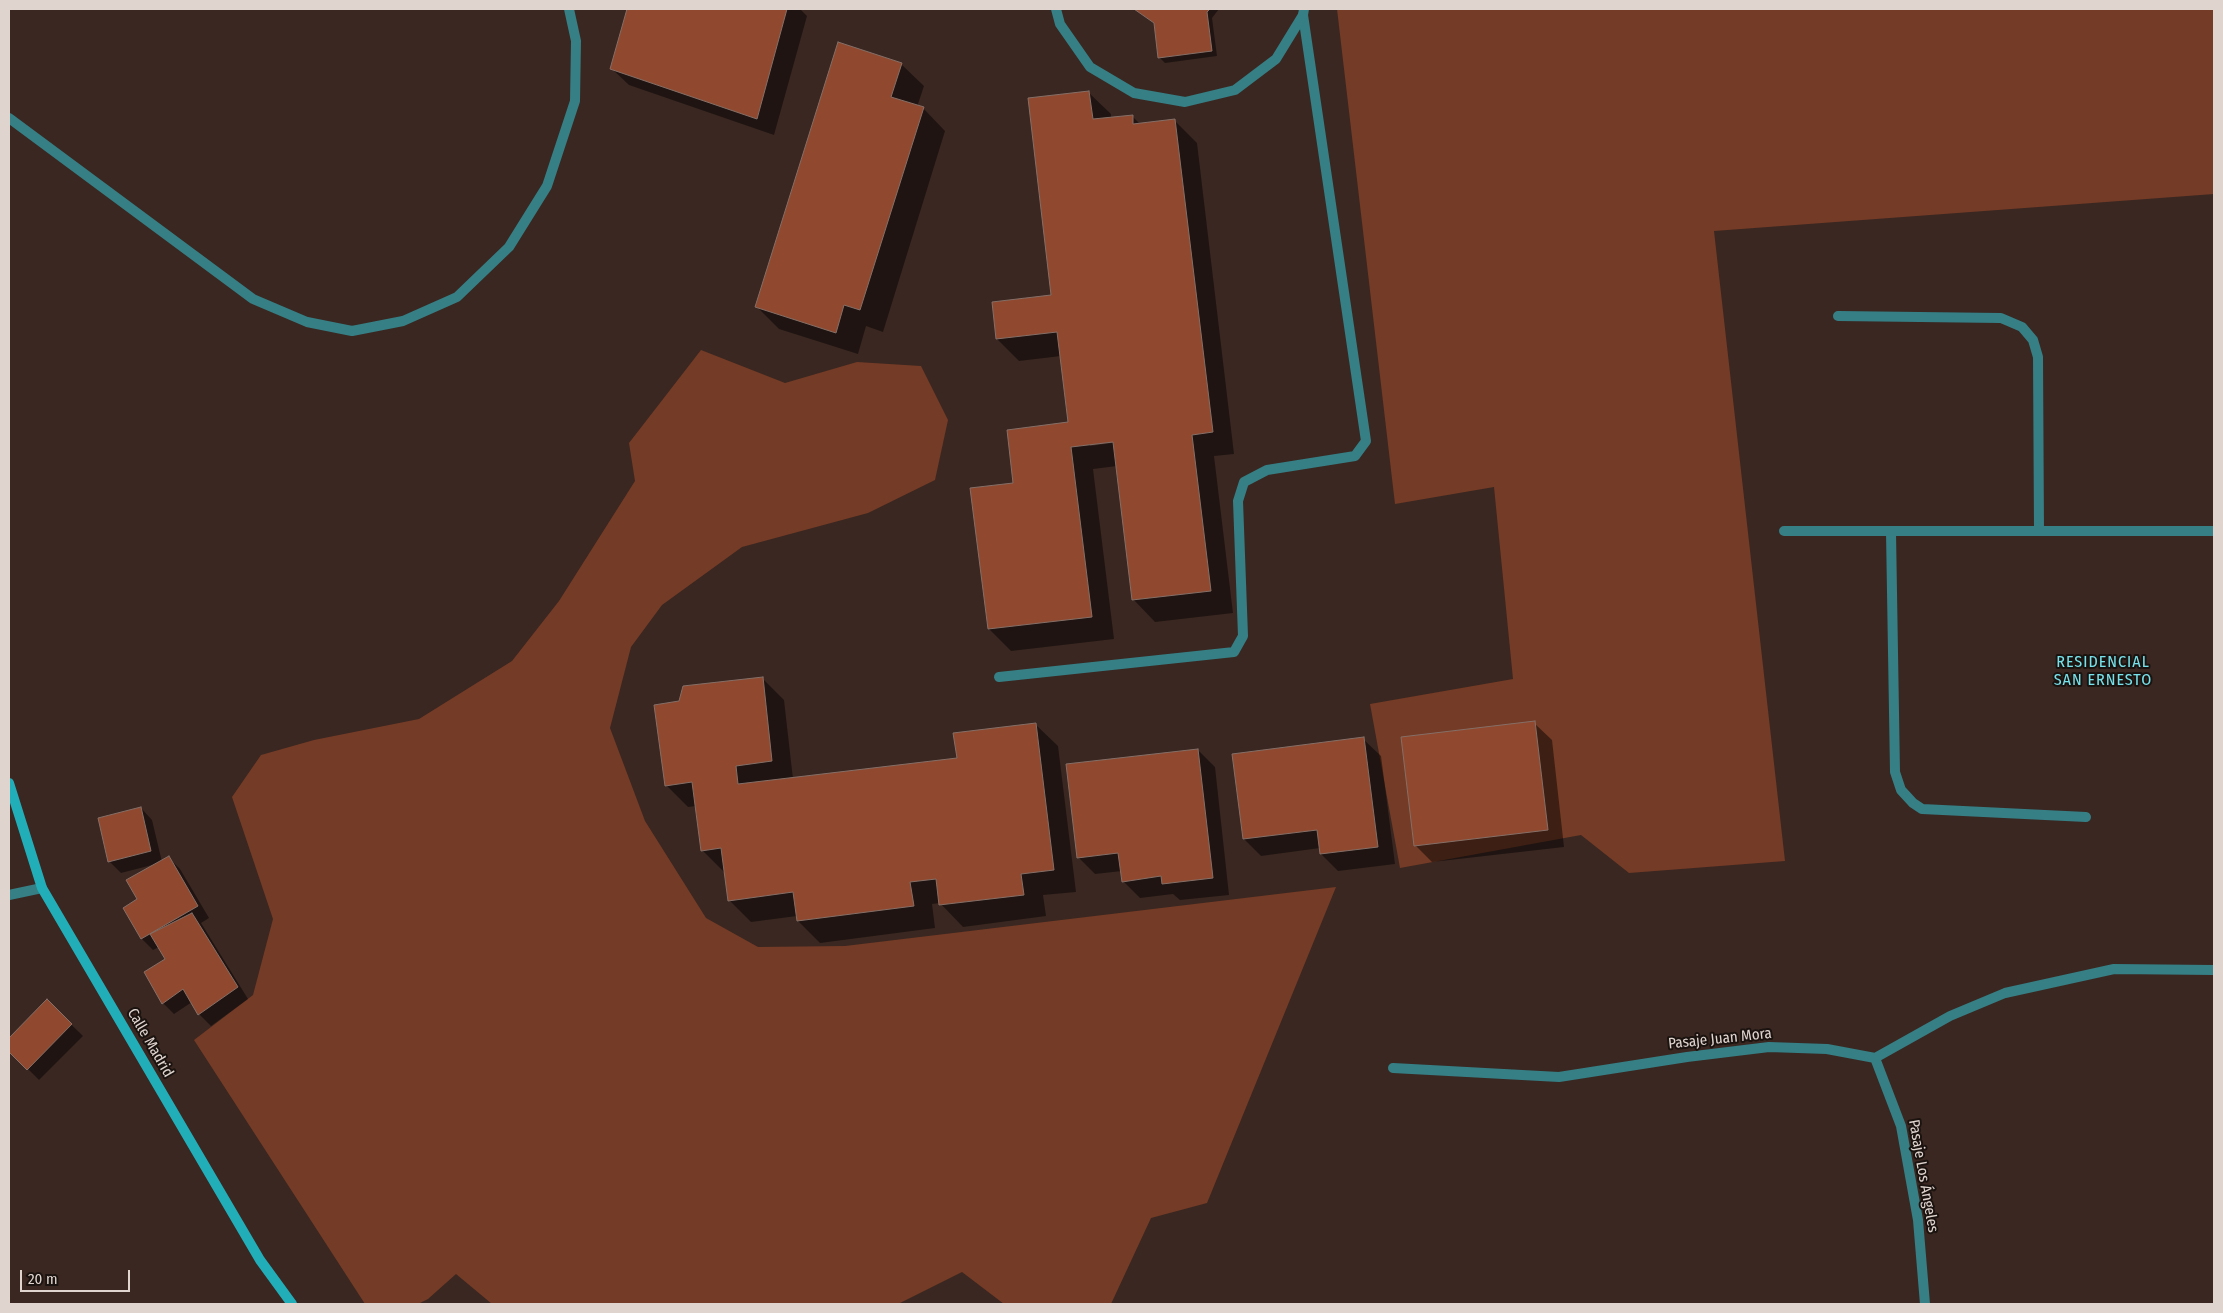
<!DOCTYPE html>
<meta charset="utf-8">
<style>
body{margin:0}
#map{position:relative;width:2223px;height:1313px;overflow:hidden;background:#3a2721;font-family:"Fira Sans Condensed",sans-serif}
canvas{display:block}
.frame{position:absolute;inset:0;border:10px solid #e0d4cf;pointer-events:none}
.scale{position:absolute;left:20px;top:1270px;width:110px;height:22px;box-sizing:border-box;border:2px solid #e0d4cf;border-top:0;padding-left:6px;font-size:15px;line-height:18px;white-space:nowrap;color:#e0d4cf;-webkit-text-stroke:4px #1b130f;paint-order:stroke}
</style>
<div id="map">
<canvas width="2223" height="1313"></canvas>
<div class="frame"></div>
<div class="scale">20 m</div>
</div>
<script>
const ctx = document.querySelector('canvas').getContext('2d');
ctx.lineJoin = 'round';
function fillPath(path, color) { ctx.fillStyle = color; ctx.fill(path, 'evenodd'); }
const poly = rows => new Path2D(rows.map(r => 'M' + r).join(''));
function trace(path, color, width, dash) { ctx.strokeStyle = color; ctx.lineWidth = width; ctx.lineCap = dash ? 'butt' : 'round'; ctx.setLineDash(dash || []); ctx.stroke(path); }
function write(font, color, halo, rows, align = 'center') {
  ctx.font = font + ' "Fira Sans Condensed",sans-serif'; ctx.lineWidth = 4; ctx.setLineDash([]); ctx.textBaseline = 'middle'; ctx.strokeStyle = halo; ctx.fillStyle = color; for (const [text, x, y, turn = 0] of rows) {
    ctx.save(); ctx.translate(x, y); ctx.rotate((+turn || 0) * Math.PI / 180); ctx.textAlign = isNaN(turn) ? turn : align; if (halo) ctx.strokeText(text, 0, 0); ctx.fillText(text, 0, 0); ctx.restore();
  }
}
fillPath(poly([
 [1337,9,2214,9,2214,194,1714,231,1785,861,1629,873,1581,835,1400,868,1370,704,1513,679,1494,487,1395,504],
 [701,350,785,383,857,362,921,366,948,420,935,480,868,513,742,547,662,605,631,647,610,728,645,821,706,918,758,947,845,946,1336,887,1207,1203,1151,1218,1111,1304,1004,1304,962,1272,898,1304,492,1304,456,1274,428,1299,418,1304,365,1304,194,1040,253,995,273,919,232,797,261,755,314,740,419,719,512,661,559,601,635,481,629,443]
]), '#743b26');
fillPath(poly([
 [628,9,800,9,807,16,774,135,629,85,611,68],
 [1134,9,1219,9,1212,18,1217,56,1165,63,1159,57,1155,24],
 [901,64,924,86,917,107,923,108,945,131,883,332,866,326,858,354,779,329,757,307],
 [1088,92,1111,114,1111,118,1132,116,1141,125,1175,121,1197,143,1234,454,1214,456,1233,613,1155,622,1133,599,1117,466,1093,469,1114,639,1011,651,989,629,972,489,1014,484,1070,423,1061,356,1019,361,997,339,1053,296],
 [1119,440,1119,442,1090,446,1090,443],
 [762,678,784,700,793,779,958,760,1035,724,1058,746,1076,892,1043,895,1046,916,963,927,940,903,932,904,935,928,820,943,798,921,797,916,751,922,729,900,725,873,702,850,696,806,688,807,666,785,680,702],
 [1534,723,1552,740,1564,847,1432,862,1415,845],
 [1363,739,1381,756,1395,864,1338,871,1321,854,1320,848,1261,856,1244,839],
 [1198,750,1215,767,1229,895,1180,900,1173,894,1140,898,1123,881,1122,871,1095,874,1078,857],
 [141,808,152,820,162,862,169,858,180,869,209,918,201,923,248,999,211,1026,199,1014,192,1002,174,1014,163,1003,167,959,159,947,153,950,142,939,125,908,139,900,156,864,121,873,109,861],
 [47,1001,83,1036,39,1080,9,1050,9,1040]
]), '#0007');
const building = poly([
 [627,9,787,9,757,119,610,69,627,9],
 [1134,9,1210,9,1207,12,1212,51,1158,58,1154,23,1134,9],
 [838,42,902,63,891,97,924,107,860,310,844,305,836,333,755,307,838,42],
 [1089,91,1093,119,1133,115,1133,124,1175,119,1213,432,1192,435,1211,591,1132,600,1113,442,1071,447,1092,617,988,629,970,488,1013,483,1007,430,1068,422,1057,332,996,339,992,302,1051,295,1028,98,1089,91],
 [763,677,772,761,736,766,738,784,957,758,953,733,1036,723,1054,870,1021,874,1024,895,939,905,936,879,910,882,914,906,797,921,793,892,728,901,721,848,701,851,692,782,665,786,654,705,679,701,683,686,763,677],
 [1535,721,1548,830,1414,846,1401,737,1535,721],
 [1364,737,1378,847,1320,854,1317,830,1243,839,1232,754,1364,737],
 [1198,749,1213,878,1162,884,1161,876,1122,882,1118,853,1077,858,1066,764,1198,749],
 [141,807,151,851,108,862,98,818,141,807],
 [169,856,198,906,141,939,123,908,137,899,126,880,169,856],
 [192,913,238,987,198,1015,183,989,162,1004,144,972,165,959,150,934,192,913],
 [47,999,72,1024,27,1070,9,1052,9,1038,47,999]
]);
fillPath(building, '#90492f');
trace(building, '#856f67', 1);
trace(poly([
 [999,677,1234,652,1243,636,1238,501,1244,482,1267,470,1355,456,1366,441,1303,15]
]), '#357f85', 10);
trace(poly([
 [1056,9,1060,24,1090,67,1134,93,1185,102,1235,90,1276,59,1303,15,1304,9],
 [9,118,253,299,307,322,352,331,403,321,457,297,509,247,547,186,575,101,576,41,569,9],
 [1838,316,2001,318,2022,327,2033,340,2038,357,2039,531],
 [1784,531,2214,531],
 [1891,532,1895,772,1901,790,1913,803,1922,809,2086,817],
 [9,895,42,888],
 [1875,1058,1901,1126,1918,1220,1925,1304],
 [1393,1068,1559,1077,1687,1057,1769,1047,1827,1049,1875,1058,1950,1016,2005,993,2114,969,2214,970]
]), '#357f85', 10);
trace(poly([
 [9,783,42,888,260,1260,292,1304]
]), '#22aeb8', 10);
write('15px', '#e0d4cf', '#1b130f', [
 ["Pasaje Juan Mora",1720,1039,-6],
 ["Calle Madrid",150,1043,60],
 ["Pasaje Los Ángeles",1923,1176,80]
]);
ctx.letterSpacing = '1px';
write('16px', '#76e2eb', '#1b130f', [
 ["RESIDENCIAL",2103,663],
 ["SAN ERNESTO",2103,681]
]);
ctx.letterSpacing = '0px';
</script>
